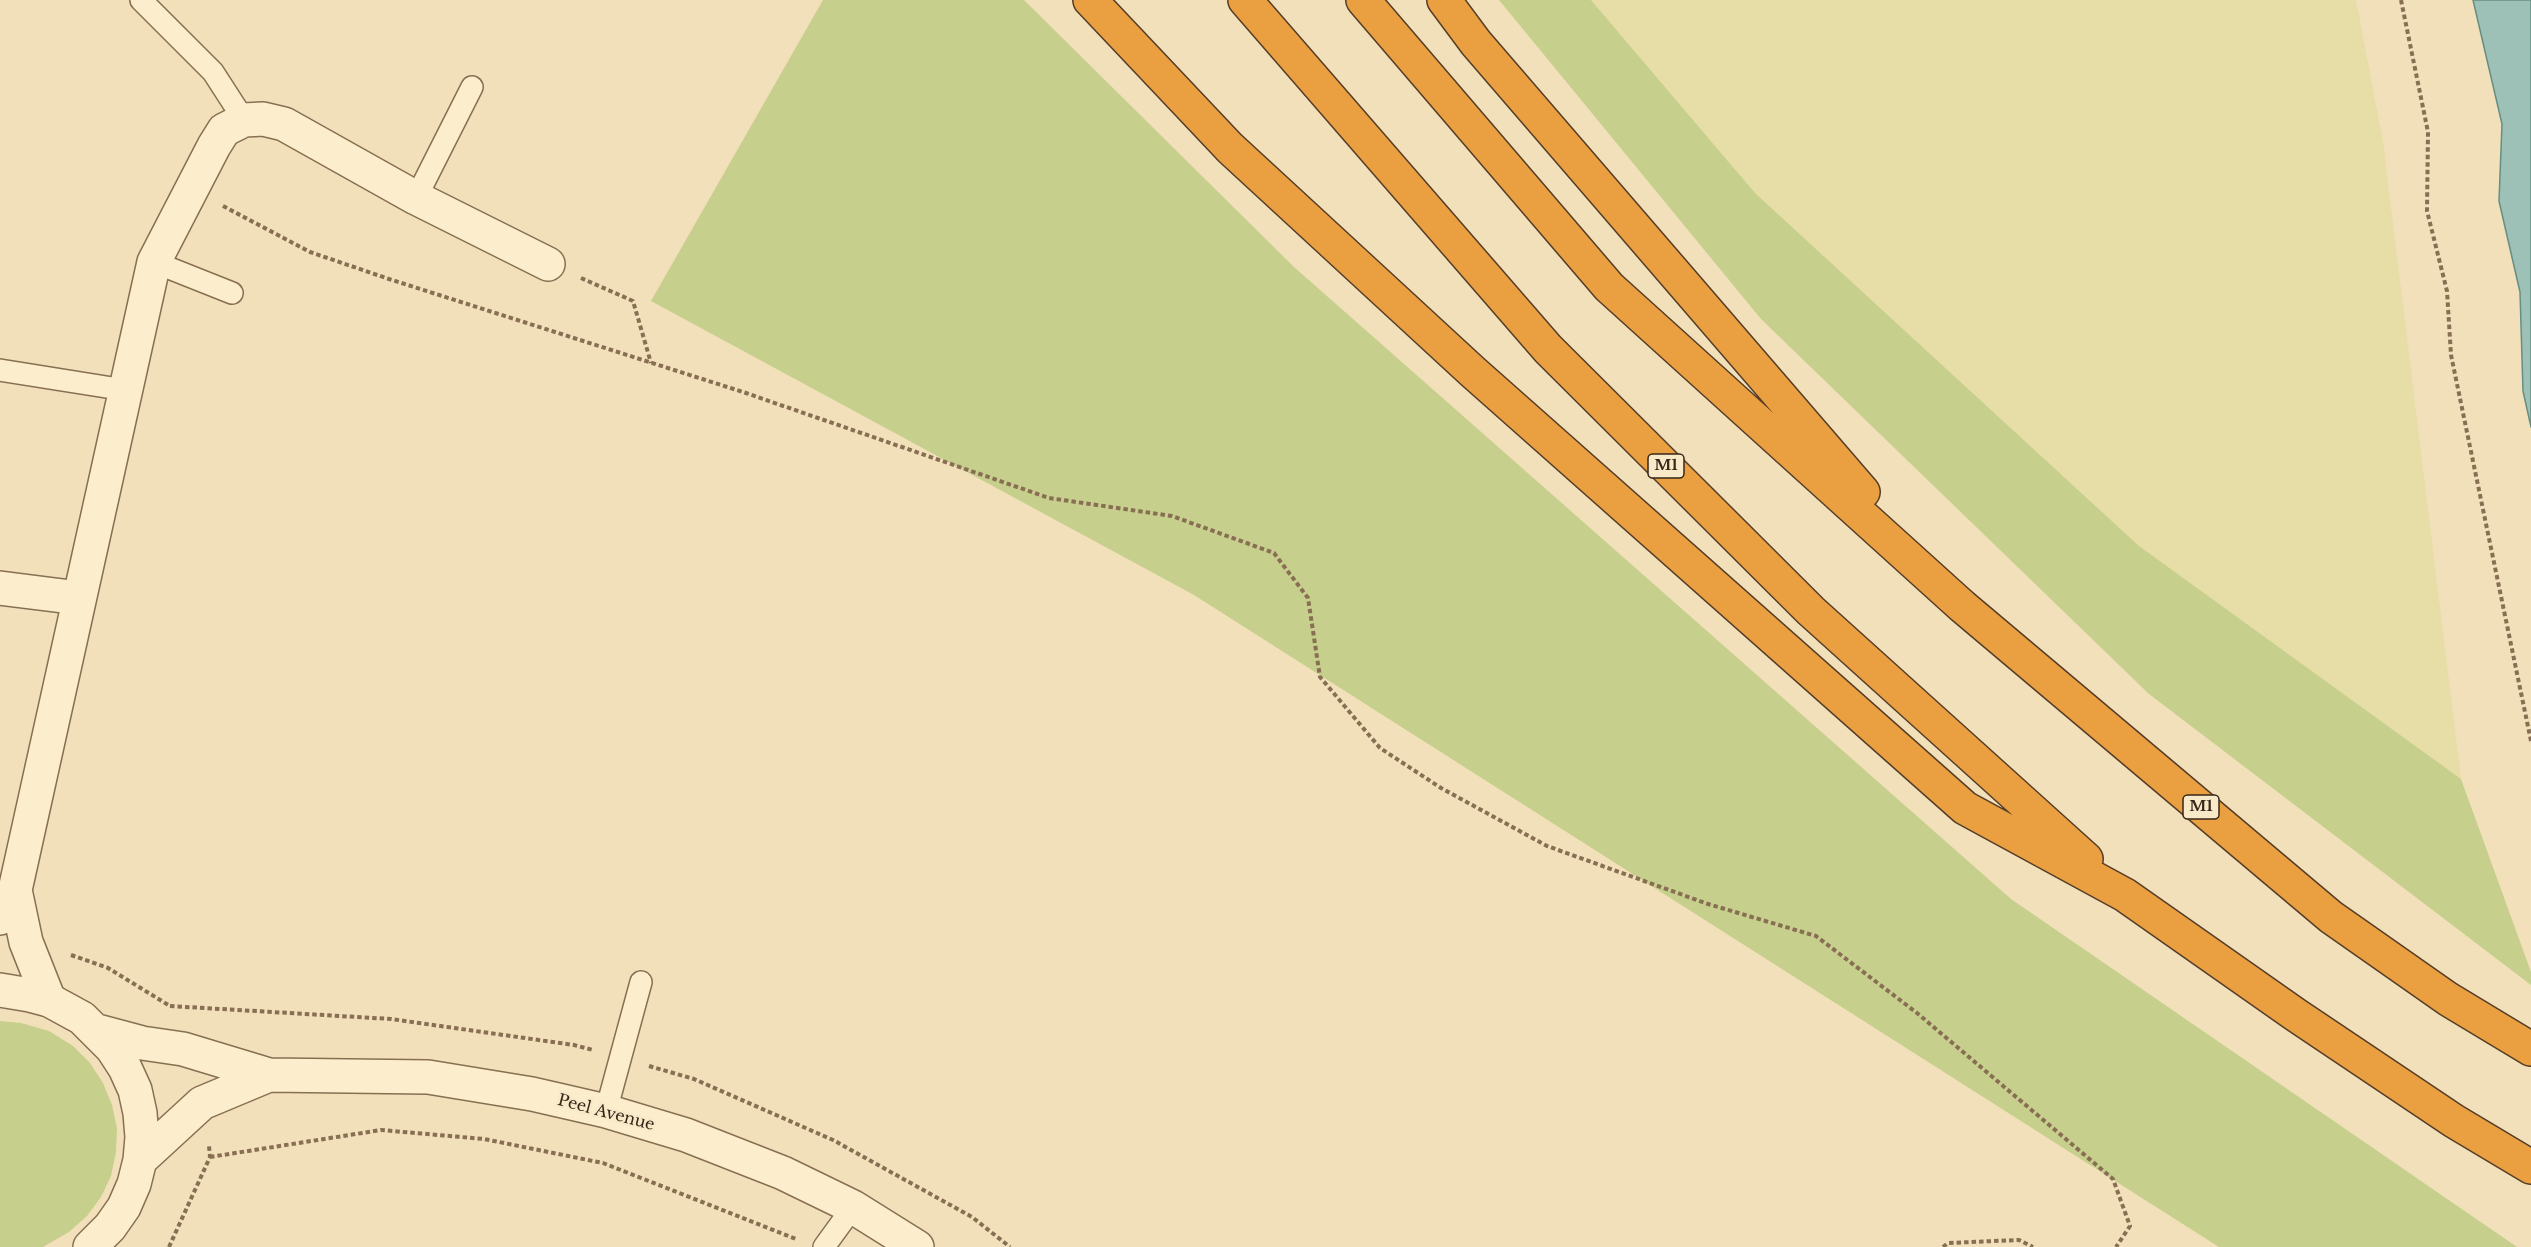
<!DOCTYPE html>
<style>
body{margin:0}
canvas{display:block;background:#f1e0b9}
</style>
<canvas width="2531" height="1247"></canvas>
<script>
const ctx = document.querySelector('canvas').getContext('2d');
ctx.lineJoin = 'round';
function fillPath(path, color) { ctx.fillStyle = color; ctx.fill(path, 'evenodd'); }
const poly = rows => new Path2D(rows.map(r => 'M' + r).join(''));
function trace(path, color, width, dash) { ctx.strokeStyle = color; ctx.lineWidth = width; ctx.lineCap = dash ? 'butt' : 'round'; ctx.setLineDash(dash || []); ctx.stroke(path); }
function write(font, color, halo, rows, align = 'center') {
  ctx.font = font + ' "Libre Baskerville",serif'; ctx.lineWidth = 5; ctx.setLineDash([]); ctx.textBaseline = 'middle'; ctx.strokeStyle = halo; ctx.fillStyle = color; for (const [text, x, y, turn = 0] of rows) {
    ctx.save(); ctx.translate(x, y); ctx.rotate((+turn || 0) * Math.PI / 180); ctx.textAlign = isNaN(turn) ? turn : align; if (halo) ctx.strokeText(text, 0, 0); ctx.fillText(text, 0, 0); ctx.restore();
  }
}
fillPath(poly([
 [1591,0,2356,0,2383,142,2461,779,2139,546,1755,193]
]), '#e7dda6');
fillPath(poly([
 [823,0,1024,0,1294,267,2011,899,2517,1247,2219,1247,1194,595,651,301],
 [1499,0,1591,0,1755,193,2139,546,2461,779,2531,972,2531,985,2149,694,1761,319],
 [0,1021,21,1023,49,1031,73,1046,90,1063,103,1083,112,1105,117,1128,116,1152,111,1176,101,1197,87,1216,69,1232,43,1247,0,1247]
]), '#c7cf8d');
const water = poly([
 [2473,0,2531,0,2531,427,2523,391,2520,292,2499,201,2502,124,2473,0]
]);
fillPath(water, '#9ec1b7');
trace(water, '#668e84', 1.5);
const service = poly([
 [141,0,213,72,244,120],
 [416,198,472,87],
 [154,262,232,293],
 [0,370,125,390],
 [606,1111,641,982],
 [824,1247,853,1207]
]);
const minor = poly([
 [0,588,79,598],
 [15,890,26,942,49,1000],
 [0,918,15,890,154,262,214,146,224,130,244,120,263,119,284,124,416,198,548,264]
]);
const tertiary = poly([
 [0,990,30,995,49,1000,82,1018,112,1048,125,1068,135,1090,140,1113,142,1137,140,1160,134,1184,124,1207,110,1227,90,1247],
 [97,1031,142,1043,183,1049,269,1075,428,1077,532,1094,606,1111,686,1135,783,1173,853,1207,917,1247],
 [140,1160,202,1103,269,1075]
]);
const motorway = poly([
 [1090,0,1230,148,1473,372,1965,808,2125,895,2296,1015,2454,1121,2531,1167],
 [1245,0,1548,349,1811,611,2086,859],
 [1363,0,1609,287,1962,606,2331,917,2448,999,2531,1049],
 [1444,0,1476,43,1863,492]
]);
trace(service, '#886f53', 24);
trace(minor, '#886f53', 36);
trace(tertiary, '#886f53', 36);
trace(motorway, '#553d28', 36);
trace(poly([
 [2401,0,2428,132,2427,211,2447,291,2451,355,2531,741],
 [223,206,310,252,389,279,743,392,1049,498,1172,516,1274,553,1308,598,1320,677,1380,748,1441,788,1547,846,1708,904,1816,936,1917,1013,2113,1179,2130,1226,2116,1247],
 [581,278,633,301,651,363],
 [71,955,108,968,170,1006],
 [170,1006,391,1019,574,1045,593,1050],
 [649,1066,694,1079,833,1140,972,1217,1010,1247],
 [210,1157,381,1130,484,1139,603,1163,796,1239],
 [169,1247,210,1157,209,1146],
 [1943,1247,1948,1243,2019,1240,2033,1247]
]), '#886f53', 4, [4.5, 3]);
trace(service, '#fceecc', 21);
trace(minor, '#fceecc', 33);
trace(tertiary, '#fceecc', 33);
trace(motorway, '#ea9f40', 33);
for (const [x, y, w] of [
 [1666,466,36],
 [2201,807,36]
]) { const box = new Path2D(); box.roundRect(x - w / 2, y - 12, w, 24, 4.5); ctx.fillStyle = '#f8eac9'; ctx.fill(box); trace(box, '#362719', 1.5); }
write('bold 15px', '#362719', null, [
 ["M1",1666,466],
 ["M1",2201,807]
]);
write('16px', '#362719', '#f8eac9', [
 ["Peel Avenue",606,1113,15]
]);
</script>
